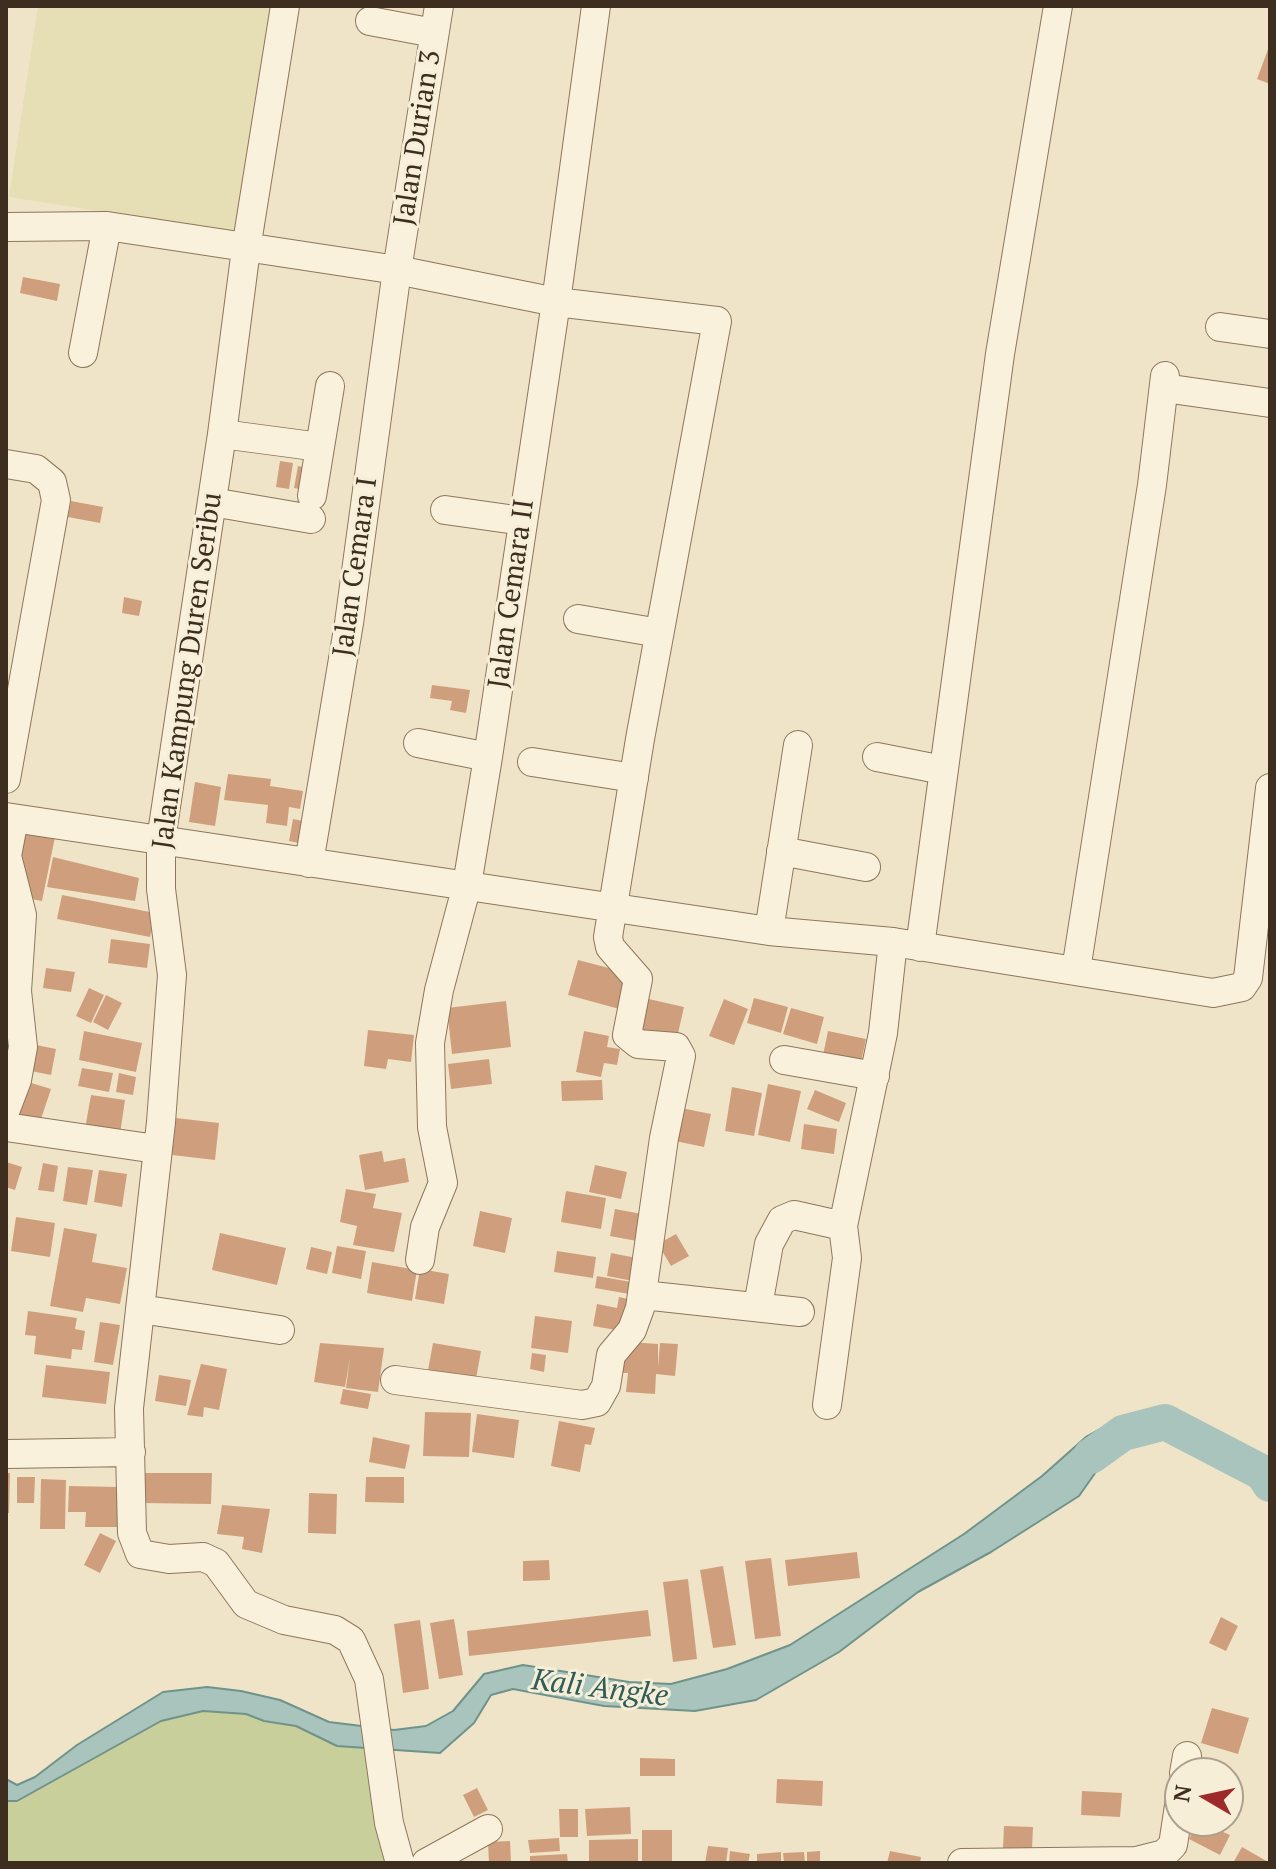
<!DOCTYPE html>
<style>
body{margin:0}
#map{position:relative;width:1276px;height:1869px;overflow:hidden;background:#f0e4c8;font-family:"PT Serif",serif}
canvas{display:block}
.frame{position:absolute;inset:0;border:8px solid #3d2e20;pointer-events:none}
.north{position:absolute;left:1164px;top:1757px;width:80px;height:80px;box-sizing:border-box;background:#f7eed8;border:2px solid #ada18e;border-radius:50%;rotate:279deg;font-size:22px;font-weight:700;line-height:32px;text-align:center;color:#3d2e20}
.north::after{content:'';display:block;margin:auto;width:28px;height:36px;background:#9e2a2b;clip-path:polygon(50% 0,100% 100%,50% 72%,0 100%)}
</style>
<div id="map">
<canvas width="1276" height="1869"></canvas>
<div class="frame"></div>
<div class="north">N</div>
</div>
<script>
const ctx = document.querySelector('canvas').getContext('2d');
ctx.lineJoin = 'round';
function fillPath(path, color) { ctx.fillStyle = color; ctx.fill(path, 'evenodd'); }
const poly = rows => new Path2D(rows.map(r => 'M' + r).join(''));
function trace(path, color, width, dash) { ctx.strokeStyle = color; ctx.lineWidth = width; ctx.lineCap = dash ? 'butt' : 'round'; ctx.setLineDash(dash || []); ctx.stroke(path); }
function write(font, color, halo, rows, align = 'center') {
  ctx.font = font + ' "PT Serif",serif'; ctx.lineWidth = 6; ctx.setLineDash([]); ctx.textBaseline = 'middle'; ctx.strokeStyle = halo; ctx.fillStyle = color; for (const [text, x, y, turn = 0] of rows) {
    ctx.save(); ctx.translate(x, y); ctx.rotate((+turn || 0) * Math.PI / 180); ctx.textAlign = isNaN(turn) ? turn : align; if (halo) ctx.strokeText(text, 0, 0); ctx.fillText(text, 0, 0); ctx.restore();
  }
}
fillPath(poly([
 [38,6,281,6,246,234,9,197]
]), '#e6deb5');
fillPath(poly([
 [203,1711,246,1714,264,1721,296,1726,337,1746,373,1749,397,1863,6,1863,6,1801,17,1801,161,1721]
]), '#c9cf9b');
const water = poly([
 [1124,1416,1138,1440,1105,1459,1079,1496,991,1552,918,1592,839,1652,756,1700,695,1711,604,1706,513,1689,491,1695,474,1723,440,1753,337,1746,296,1726,264,1721,246,1714,203,1711,161,1721,17,1801,6,1801,6,1779,17,1785,35,1777,77,1745,163,1692,207,1687,241,1691,280,1700,329,1722,394,1730,426,1726,453,1711,484,1674,523,1665,629,1682,671,1684,727,1669,790,1645,964,1534,1042,1476,1086,1437,1124,1416]
]);
fillPath(water, '#a9c4bc');
trace(water, '#6f938a', 2);
trace(poly([
 [1091,1456,1123,1433,1165,1422,1263,1473,1270,1484]
]), '#a9c4bc', 36);
fillPath(poly([
 [1270,44,1270,84,1257,79],
 [23,277,60,284,57,301,20,293],
 [280,461,293,463,289,489,276,487],
 [298,466,308,468,305,490,294,488],
 [71,501,103,507,100,523,68,517],
 [124,597,142,601,139,616,122,613],
 [432,685,470,690,466,713,450,710,452,701,430,698],
 [228,774,271,779,270,786,303,791,300,809,289,807,287,826,266,823,268,805,224,800],
 [195,782,221,787,215,826,189,822],
 [293,819,313,823,309,845,289,841],
 [24,831,55,837,42,901,25,898,28,881,15,879],
 [53,857,139,878,135,901,47,887],
 [62,895,155,913,150,937,57,919],
 [111,939,150,944,147,968,108,963],
 [578,960,632,974,623,1010,568,995],
 [46,968,75,972,71,992,43,988],
 [89,988,104,995,91,1023,76,1016],
 [106,995,122,1003,108,1030,93,1022],
 [640,997,684,1007,677,1038,633,1027],
 [754,998,788,1007,781,1033,747,1023],
 [724,999,748,1009,734,1045,709,1036],
 [506,1001,511,1047,452,1054,447,1008],
 [791,1008,824,1017,817,1044,783,1034],
 [368,1030,414,1035,411,1062,388,1059,386,1069,364,1066],
 [84,1031,142,1043,136,1072,79,1060],
 [584,1031,609,1036,607,1047,620,1049,617,1065,604,1063,601,1077,576,1072],
 [828,1031,866,1039,860,1067,822,1060],
 [26,1043,56,1049,51,1075,21,1069],
 [489,1059,492,1084,451,1089,448,1064],
 [82,1068,113,1073,109,1092,78,1086],
 [119,1073,136,1077,133,1095,116,1092],
 [18,1079,51,1089,39,1125,7,1114],
 [602,1080,603,1100,562,1101,561,1081],
 [768,1084,801,1091,790,1142,758,1135],
 [732,1087,762,1093,754,1136,725,1131],
 [815,1090,846,1103,839,1122,807,1109],
 [91,1095,125,1100,120,1134,85,1129],
 [676,1107,711,1114,704,1147,670,1140],
 [176,1118,219,1123,215,1160,172,1155],
 [804,1124,837,1129,834,1154,801,1149],
 [382,1151,384,1162,405,1158,409,1182,365,1190,359,1155],
 [6,1162,22,1167,15,1190,6,1187],
 [43,1163,58,1166,54,1192,38,1190],
 [595,1165,627,1172,621,1199,589,1192],
 [68,1167,93,1170,87,1205,63,1201],
 [99,1170,127,1174,122,1207,94,1202],
 [346,1189,376,1194,373,1208,402,1213,394,1252,353,1245,357,1226,340,1222],
 [566,1191,606,1198,601,1229,561,1222],
 [615,1209,647,1215,642,1242,610,1236],
 [480,1211,512,1218,505,1253,473,1246],
 [16,1217,55,1223,50,1257,11,1251],
 [64,1228,97,1234,92,1262,127,1268,120,1304,86,1298,83,1312,50,1306],
 [220,1233,286,1248,277,1285,212,1270],
 [676,1234,689,1256,671,1266,658,1244],
 [337,1246,366,1251,361,1279,332,1273],
 [311,1247,332,1252,327,1274,306,1269],
 [557,1251,596,1257,593,1278,554,1272],
 [611,1253,647,1260,643,1283,607,1276],
 [372,1262,417,1270,412,1301,367,1293],
 [420,1269,449,1274,444,1304,415,1299],
 [597,1276,637,1283,635,1295,595,1288],
 [619,1297,633,1300,627,1332,593,1326,597,1304,617,1308],
 [28,1311,77,1318,75,1329,85,1331,82,1350,72,1349,71,1359,34,1354,36,1336,25,1335],
 [535,1316,572,1321,568,1353,531,1348],
 [100,1322,120,1325,113,1365,94,1362],
 [630,1342,658,1344,658,1367,660,1343,678,1344,675,1376,656,1374,655,1394,626,1392,628,1373,618,1373],
 [320,1343,384,1348,378,1392,346,1388,350,1358,345,1387,314,1382],
 [433,1343,481,1351,474,1390,426,1381],
 [532,1353,546,1355,544,1372,530,1369],
 [201,1364,227,1369,219,1410,204,1407,203,1417,187,1415],
 [46,1365,110,1372,106,1404,42,1397],
 [159,1375,191,1380,186,1406,155,1401],
 [343,1389,371,1394,368,1409,340,1404],
 [425,1412,471,1413,469,1457,423,1456],
 [477,1414,519,1420,514,1458,472,1452],
 [559,1421,595,1428,591,1445,585,1444,580,1472,551,1466],
 [373,1437,410,1445,405,1469,369,1462],
 [6,1473,10,1473,9,1513,6,1513],
 [141,1473,212,1473,211,1504,141,1503],
 [17,1477,35,1477,34,1503,17,1503],
 [366,1477,404,1477,404,1503,365,1502],
 [41,1479,66,1480,65,1529,40,1529],
 [69,1486,119,1487,118,1527,85,1527,86,1512,68,1512],
 [309,1493,337,1494,336,1534,308,1533],
 [222,1505,270,1509,262,1553,242,1549,244,1537,217,1534],
 [100,1533,116,1541,100,1573,84,1565],
 [857,1552,860,1578,788,1586,785,1560],
 [771,1558,781,1636,755,1639,745,1561],
 [549,1560,550,1580,523,1581,523,1561],
 [723,1566,736,1645,713,1648,700,1570],
 [688,1579,697,1659,673,1662,663,1582],
 [648,1610,651,1636,469,1656,467,1631],
 [1221,1617,1238,1626,1226,1651,1209,1643],
 [454,1619,463,1675,439,1679,430,1623],
 [420,1620,429,1689,403,1693,394,1624],
 [1212,1708,1249,1718,1238,1754,1201,1743],
 [640,1758,675,1759,675,1776,640,1776],
 [777,1779,823,1781,822,1806,776,1803],
 [477,1788,488,1810,474,1817,463,1795],
 [1082,1791,1122,1793,1120,1817,1081,1815],
 [630,1807,631,1834,587,1836,585,1809],
 [559,1809,578,1809,578,1837,560,1837],
 [1198,1821,1230,1835,1220,1855,1189,1839],
 [1004,1826,1033,1827,1032,1849,1003,1848],
 [642,1830,672,1830,672,1863,642,1863],
 [559,1838,560,1851,530,1853,528,1840],
 [638,1839,638,1863,589,1863,589,1840],
 [510,1841,511,1863,489,1863,488,1842],
 [708,1846,728,1848,726,1863,705,1863],
 [1242,1847,1270,1863,1233,1863],
 [730,1851,750,1854,748,1863,729,1863],
 [820,1851,820,1863,807,1863,807,1852],
 [890,1851,921,1857,920,1863,887,1863],
 [781,1852,781,1863,757,1863,757,1854],
 [804,1852,805,1863,784,1863,783,1853],
 [567,1854,568,1863,530,1863,530,1856]
]), '#cf9f7d');
const minor = poly([
 [285,6,246,249,222,434,161,840,161,889,172,975,161,1122,129,1408,132,1533,140,1554,169,1559,203,1557,216,1563,246,1604,284,1620,335,1630,351,1640,369,1679,389,1823,400,1863],
 [370,21,434,33],
 [6,227,107,226,397,270,556,302,717,321,640,739,608,937,610,947,638,979,627,1035,638,1044,676,1047,681,1056,664,1138,640,1308,632,1330,611,1355,606,1386,597,1402,582,1405,395,1380],
 [1220,327,1270,334],
 [83,353,107,226],
 [1164,388,1270,403],
 [222,434,320,447],
 [6,464,36,469,52,482,56,500,6,779],
 [312,496,330,386],
 [212,502,311,519],
 [445,510,523,521],
 [578,619,659,633],
 [418,743,488,757],
 [877,757,943,770],
 [532,762,634,778],
 [6,817,769,931,893,942,1213,993,1242,987,1248,978,1270,788],
 [781,851,866,867],
 [309,863,349,623,397,270,439,6],
 [769,931,798,745],
 [920,947,1000,354,1058,6],
 [1076,970,1152,485,1165,376],
 [784,1060,875,1076],
 [6,1109,17,1080,23,1047,17,991,22,915,7,856,14,819],
 [6,1127,156,1149],
 [843,1226,883,1033,893,942],
 [420,1260,425,1227,443,1183,432,1127,430,1043,439,990,467,885,488,757,556,302,596,6],
 [643,1295,800,1312],
 [758,1306,769,1244,782,1220,794,1215,843,1226,847,1258,827,1405],
 [140,1309,280,1330],
 [6,1454,131,1452],
 [1184,1773,1187,1756],
 [426,1863,488,1829],
 [962,1863,1136,1861,1164,1854,1173,1845,1180,1799]
]);
trace(minor, '#8d765c', 30);
trace(minor, '#faf1dc', 28);
write('28px', '#3d2e20', '#f7eed8', [
 ["Jalan Durian 3",418,138,-81],
 ["Jalan Cemara I",356,567,-82],
 ["Jalan Cemara II",512,594,-82],
 ["Jalan Kampung Duren Seribu",188,671,-82]
]);
write('italic 30px', '#2f5d5a', '#f7eed8', [
 ["Kali Angke",600,1689,7]
]);
</script>
